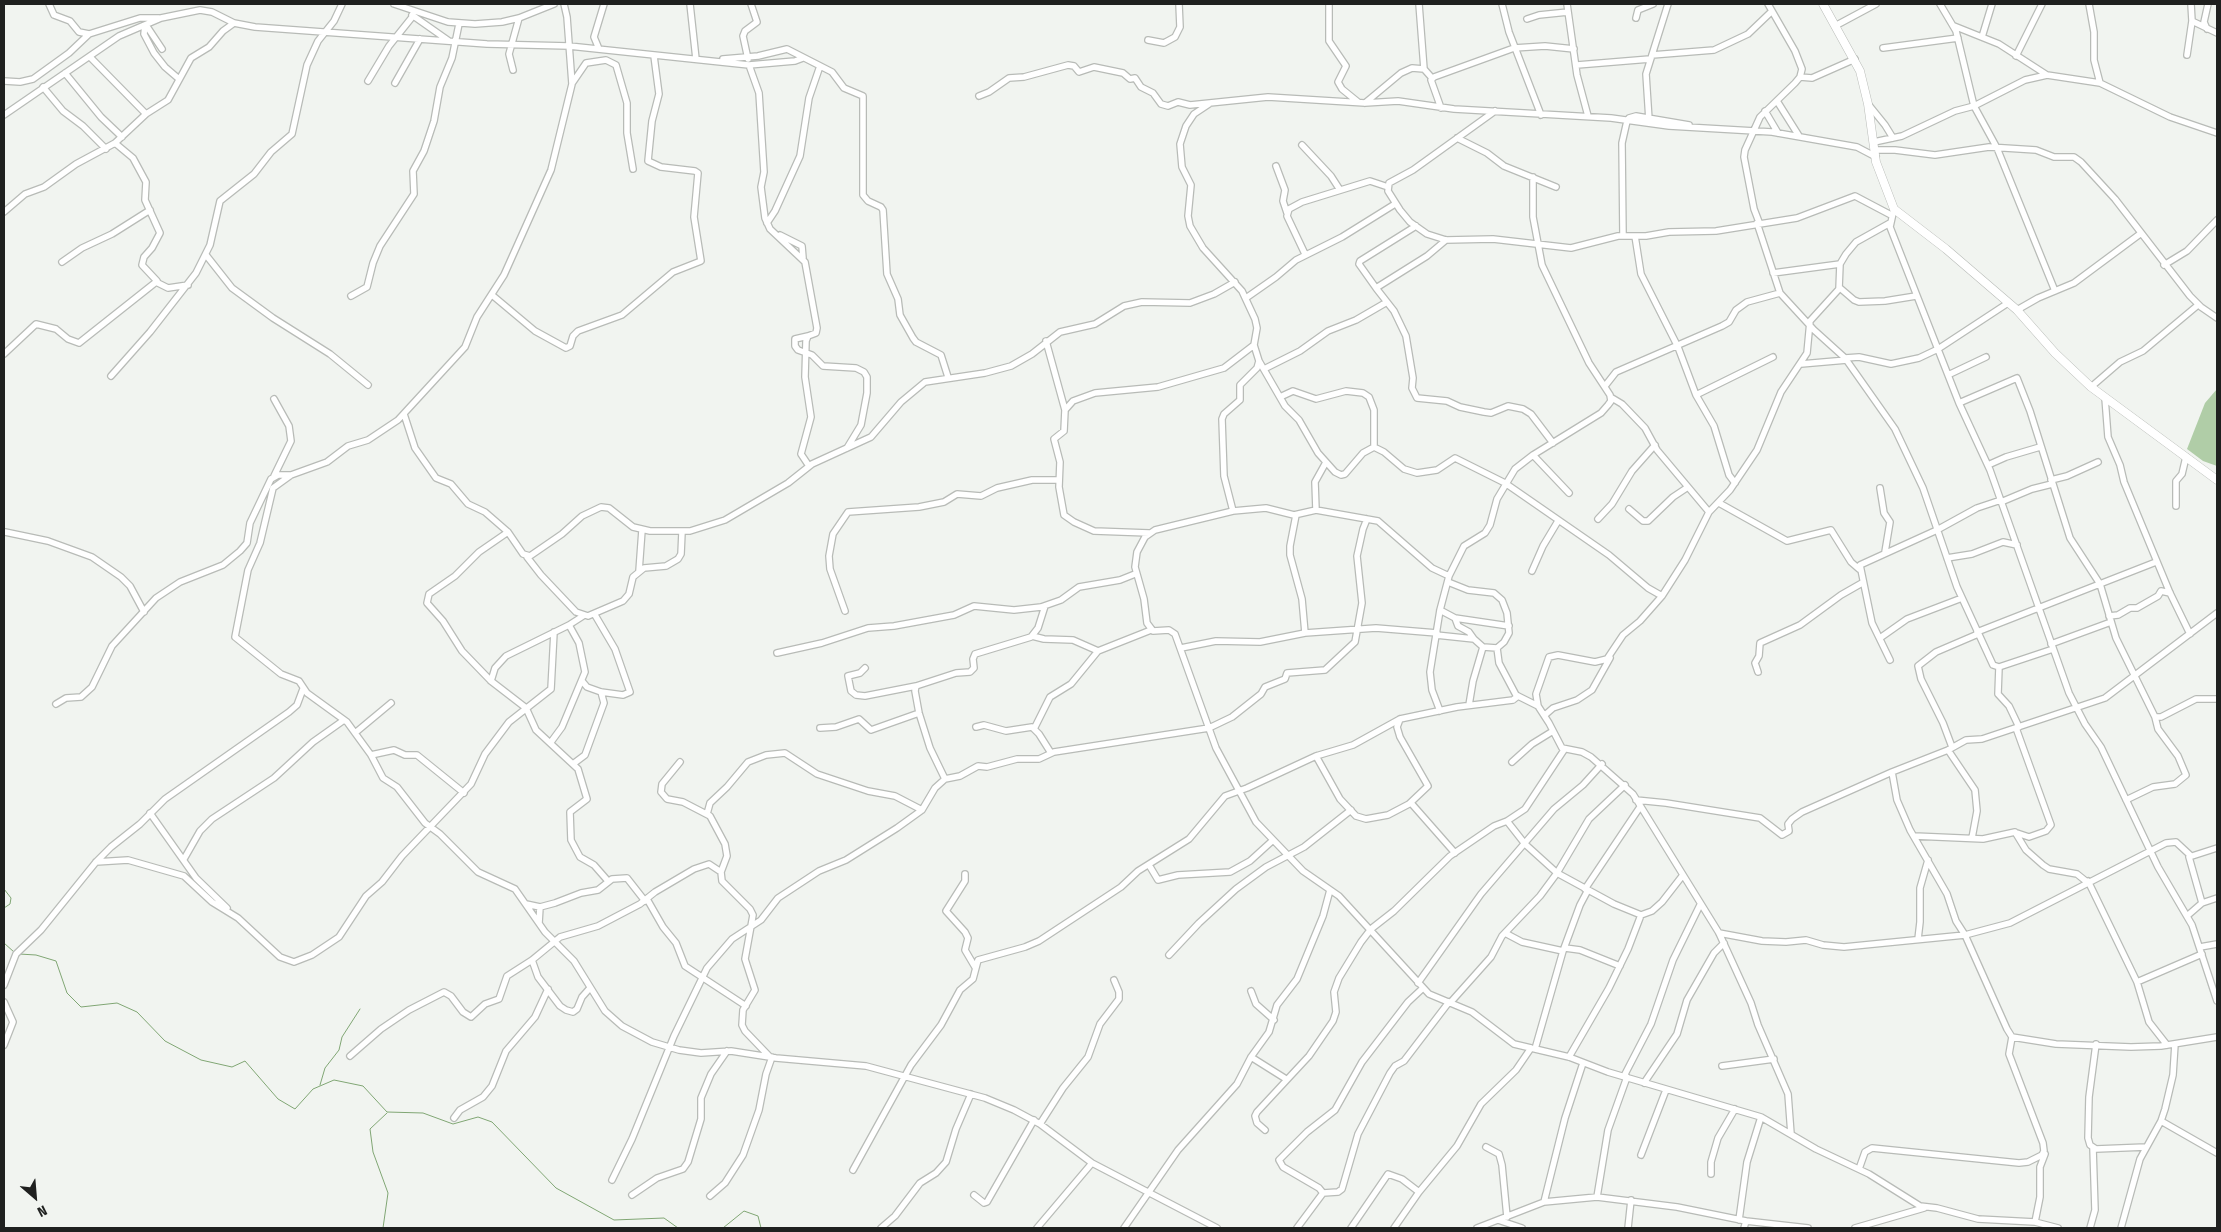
<!DOCTYPE html>
<style>
body{margin:0}
#map{position:relative;width:2221px;height:1232px;overflow:hidden;background:#f1f4f0;font-family:"Fira Sans Condensed",sans-serif}
canvas{display:block}
.frame{position:absolute;inset:0;border:5px solid #1f201f;pointer-events:none}
.north{position:absolute;left:10px;top:1172px;width:50px;height:50px;-webkit-text-stroke:4px #f1f4f0;paint-order:stroke;rotate:153deg;font-size:14px;font-weight:700;line-height:20px;text-align:center;color:#1f201f}
.north::after{content:'';display:block;margin:auto;width:18px;height:22px;background:#1f201f;clip-path:polygon(50% 0,100% 100%,50% 72%,0 100%)}
</style>
<div id="map">
<canvas width="2221" height="1232"></canvas>
<div class="frame"></div>
<div class="north">N</div>
</div>
<script>
const ctx = document.querySelector('canvas').getContext('2d');
ctx.lineJoin = 'round';
function fillPath(path, color) { ctx.fillStyle = color; ctx.fill(path, 'evenodd'); }
const poly = rows => new Path2D(rows.map(r => 'M' + r).join(''));
function trace(path, color, width, dash) { ctx.strokeStyle = color; ctx.lineWidth = width; ctx.lineCap = dash ? 'butt' : 'round'; ctx.setLineDash(dash || []); ctx.stroke(path); }
fillPath(poly([
 [2217,389,2217,466,2203,461,2187,449,2205,403]
]), '#b0cda7');
trace(poly([
 [4,889,11,898,10,904,4,908],
 [4,943,14,952],
 [19,954,36,955,56,961,67,993,81,1007,117,1003,137,1012,165,1041,201,1060,232,1067,245,1061,278,1099,295,1109,313,1089,334,1080,363,1086,387,1112,423,1113,453,1124,478,1117,492,1122,556,1188,614,1220,664,1218,678,1228],
 [320,1085,325,1068,339,1050,342,1037,360,1009],
 [383,1228,388,1193,373,1152,370,1129,387,1113],
 [723,1228,744,1211,758,1216,761,1228]
]), '#80a674', 1);
const minor = poly([
 [49,4,54,15,70,21,79,32,89,34],
 [394,4,448,22,475,24,502,22,519,18,554,4],
 [564,4,567,17,572,84,551,170,504,275,477,317,465,347,398,420,368,440,348,446,327,462,291,475,273,488,260,543,248,570,235,637,281,674,299,681,307,693,347,722,371,755,383,778,397,787,425,823,440,834,478,872,515,889,545,932,574,961,605,1011,622,1026,652,1042,679,1050,701,1053,731,1051,776,1058,866,1066,985,1098,1014,1110,1040,1124,1092,1163,1217,1228],
 [690,4,696,59],
 [1329,4,1329,41,1346,66,1338,82,1342,89,1358,102],
 [1419,4,1424,69],
 [1502,4,1509,32,1541,115],
 [1567,4,1577,75,1588,116],
 [1940,4,1956,31,1974,106,1997,148,2055,291],
 [2089,4,2094,32,2094,60,2100,83],
 [2191,4,2192,21,2217,33],
 [412,15,449,41],
 [1636,18,1638,10,1653,4],
 [1527,19,1539,15,1568,12],
 [145,25,144,34,154,53,165,67,179,79],
 [146,25,162,49],
 [1835,26,1876,4],
 [1954,26,1999,44,2047,75],
 [2207,29,2204,22,2208,4],
 [1982,37,1992,4],
 [1148,40,1164,43,1175,37,1180,27,1179,4],
 [1883,48,1958,38],
 [599,49,594,37,604,4],
 [1652,55,1714,50,1748,34,1771,12],
 [2187,55,2192,21],
 [2016,56,2042,4],
 [90,57,146,114],
 [723,59,758,56,787,49,832,72,844,88,863,96,863,195,868,201,881,207,883,210,887,274,898,299,900,315,913,338,916,342,941,355,948,377],
 [748,59,743,36,745,31,757,22,751,4],
 [749,65,795,61,803,58],
 [1577,65,1650,59],
 [513,70,509,54,519,18],
 [65,73,101,117,122,137],
 [1800,77,1812,78,1855,59],
 [4,81,20,82,33,79,69,53,89,34,140,18,159,18],
 [368,81,389,46,413,16],
 [573,82,586,63,606,60,616,65,627,103,627,133,633,169],
 [395,83,420,39],
 [43,87,63,111,83,126,106,149],
 [979,96,989,92,1009,78,1024,77,1068,65,1074,66,1079,72,1094,67,1123,73,1130,79,1135,78,1141,87,1153,93,1161,104,1168,106,1178,102,1190,105,1268,97,1365,103,1398,101,1454,109,1611,118,1669,126,1772,132,1857,147,1876,157],
 [1777,101,1799,136],
 [1365,103,1401,73,1412,68,1424,69,1432,78],
 [1209,104,1194,114,1186,126,1180,144,1182,167,1191,185,1188,216,1190,226,1203,248,1242,291,1255,319,1257,328,1254,345,1259,361,1257,368,1240,385,1240,400,1224,414,1222,419,1224,476,1233,511],
 [1868,104,1885,125,1893,138],
 [1441,108,1431,80,1434,77,1514,48,1545,46,1574,49],
 [1495,111,1413,170,1389,183,1388,191,1400,210,1410,222,1427,234,1446,240,1493,239,1571,248,1618,236,1646,236,1669,232,1716,231,1797,218,1855,196,1891,215],
 [1765,111,1778,133],
 [4,115,119,36,161,18,200,10,212,12,234,23,255,27,487,44,569,46,749,65,759,93,764,172,761,187,765,218,770,229,805,262,817,328,816,333,808,336,806,341,805,377,811,417,801,454,809,466],
 [1649,120,1646,74,1668,4],
 [1457,138,1487,153,1504,166,1556,187],
 [1874,142,1902,136,1955,111,1974,106,2025,80,2047,75,2100,83,2170,117,2217,133],
 [115,143,133,158,146,182,145,200,160,233,152,248,144,257,142,265,157,281],
 [1302,145,1331,176,1340,190],
 [1874,150,1895,150,1935,155,1989,147,2036,150,2054,157,2074,157,2081,162,2115,199,2190,296,2201,307,2217,318],
 [1276,166,1285,190,1283,201,1287,213],
 [1533,177,1533,217,1542,265,1589,363,1610,395,1611,401,1608,405,1601,413,1533,455,1515,469,1497,499,1490,525,1485,533,1464,546,1449,576,1432,568,1378,521,1316,510,1294,515,1266,508,1233,511,1155,530,1145,537,1137,552,1135,567,1144,599,1147,623,1153,631,1169,630,1175,634,1216,748,1256,822,1303,871,1339,896,1429,994,1472,1012,1514,1044,1569,1057,1608,1072,1761,1117,1816,1149,1869,1174,1920,1206,1937,1208,1978,1219,2035,1222,2058,1228],
 [1894,209,1890,227,1959,403,1990,470,2069,693,2085,724,2101,747,2158,867,2192,925,2217,1001],
 [4,212,25,194,44,187,76,164,115,143,146,114,168,100,191,58,209,47,223,31,234,23],
 [1759,222,1754,209,1744,157,1745,150,1760,117,1795,83,1800,77,1802,69,1795,51,1768,4],
 [767,223,775,211,800,156,809,98,820,66],
 [1757,223,1780,293,1814,330,1845,358,1895,429,1923,488,1957,587,1993,665,1999,667,2053,649],
 [1416,226,1360,261,1359,264,1376,288,1427,256,1446,240],
 [780,235,802,246,803,258],
 [1623,236,1622,143,1627,121,1629,118,1636,116,1689,125],
 [1635,236,1641,274,1678,347,1696,395,1714,426,1729,475,1735,483],
 [1305,254,1287,216,1289,209,1302,202,1370,181,1388,187],
 [206,255,232,288,273,318,330,354,368,385],
 [62,262,82,248,112,234,150,210],
 [2164,265,2187,251,2217,220],
 [1773,273,1840,264],
 [1376,288,1394,311,1406,336,1413,378,1412,388,1417,398,1447,401,1460,407,1484,412,1491,413,1508,406,1523,409,1531,414,1553,443],
 [1840,288,1854,300,1859,302,1885,301,1916,296],
 [492,295,535,331,566,348,570,346,573,336,578,331,622,315,673,272,701,261,694,217,698,173,695,171,661,167,648,161,652,121,659,94,654,56],
 [351,296,367,287,373,263,380,246,414,194,413,171,424,151,434,121,440,87,452,58,459,24],
 [1246,298,1276,277,1296,260,1342,237,1395,204],
 [2017,310,2038,298,2074,283,2140,234],
 [808,336,795,339,795,346,798,350,812,355,823,366,856,368,864,372,867,377,867,393,861,425,847,448],
 [1046,341,1065,410],
 [4,354,36,324,56,329,68,339,79,343,156,282,168,288,188,285],
 [1845,358,1859,357,1891,364,1919,358,1938,349,2008,303],
 [1259,361,1285,406,1299,420,1318,453,1335,472,1341,475,1345,474,1363,453,1374,447,1384,452,1404,469,1417,473,1437,470,1455,458,1505,483,1609,555,1648,588,1662,596],
 [1801,364,1847,360],
 [1264,369,1300,351,1328,331,1356,320,1387,302],
 [1948,375,1986,357],
 [111,376,150,332,196,273,210,245,220,201,254,174,271,152,292,134,307,65,318,41,334,21,342,4],
 [1605,386,1616,372,1722,326,1729,322,1736,310,1747,302,1780,293],
 [2091,387,2120,362,2143,351,2198,305],
 [1696,395,1773,357],
 [1280,397,1293,391,1316,399,1346,391,1363,393,1369,397,1374,410,1374,447],
 [1612,398,1622,404,1645,428,1657,450,1709,512],
 [2105,398,2108,437,2120,465,2124,482,2170,593,2190,634],
 [1959,403,2017,378,2030,411,2070,538,2100,584,2116,638,2155,717,2161,717,2196,699,2217,699],
 [404,414,415,448,436,478,451,484,468,504,485,512,508,532,523,554,530,556,562,534,582,516,601,507,609,508,633,527,650,531,690,531,725,520,788,483,812,464,871,437,901,402,925,382,985,373,1011,366,1032,354,1060,332,1095,324,1124,306,1142,302,1190,303,1214,294,1235,282],
 [1533,455,1569,493],
 [1988,465,2006,457,2040,447],
 [274,476,291,441,289,426,274,399],
 [2051,480,2067,476,2098,462],
 [1880,488,1884,513,1890,522,1885,552],
 [2001,502,2032,489,2052,484],
 [1719,503,1787,541,1831,530,1851,562,1859,569],
 [2176,506,2176,481,2182,474,2186,457],
 [1629,509,1643,521,1648,521,1673,497,1688,487],
 [1316,510,1315,482,1325,464],
 [1296,515,1290,546,1290,555,1302,599,1305,633],
 [1598,519,1612,504,1632,471,1655,445],
 [5,532,48,541,92,557,121,577,130,586,144,612],
 [508,532,479,552,455,576,429,594,427,603,443,621,462,651,491,681,526,708,536,730,578,769,587,799,570,812,571,840,580,857,594,865,608,881],
 [1149,533,1094,531,1074,522,1064,515,1059,487,1060,462,1054,439,1064,431,1065,410,1073,401,1095,393,1158,387,1224,368,1254,345],
 [527,557,541,575,576,612,588,616,623,601,629,594,633,577,644,568,666,566,678,559,681,554,682,532],
 [1947,558,1972,554,2003,542,2017,545],
 [639,571,642,530],
 [1532,571,1543,546,1558,521],
 [1448,582,1468,590,1494,593,1502,600,1507,613,1509,633,1504,642,1497,648],
 [1440,610,1455,618,1458,626,1469,632,1474,639],
 [845,611,830,569,829,556,833,534,848,512,919,507,944,502,957,494,981,496,997,488,1032,480,1059,480],
 [2109,616,2118,615,2130,608,2137,608,2158,596,2161,591,2170,593],
 [1455,618,1509,626],
 [1977,632,2156,562],
 [1436,635,1474,639,1483,647,1497,648,1499,663,1516,695,1538,706],
 [1032,636,1044,639,1073,640,1098,651],
 [1880,638,1907,619,1962,598],
 [2051,644,2111,622],
 [1181,648,1216,641,1260,642,1305,633,1376,628,1437,633],
 [777,653,822,643,868,628,894,626,954,615,974,606,1014,610,1041,607,1061,600,1079,587,1120,580,1135,574],
 [1890,660,1872,623,1860,565,1937,530,1977,508,2001,500],
 [1999,667,1998,694,2009,706,2019,727],
 [865,668,860,673,848,676,851,691,856,695,865,696,916,686],
 [1758,672,1755,663,1759,656,1760,643,1800,625,1841,595,1862,583],
 [491,681,495,668,506,656,569,625,583,616],
 [582,681,587,687,601,692,623,695,630,692,615,649,595,615],
 [56,704,66,698,81,697,92,687,112,646,156,598,180,582,223,565,240,551,247,543,250,523,271,479,278,475,291,475],
 [1469,705,1473,681,1483,647],
 [1440,711,1432,690,1430,672,1440,610,1449,576],
 [1545,715,1553,708,1577,700,1592,690,1610,658],
 [976,727,984,725,1006,731,1032,727,1039,734,1051,753],
 [820,728,836,727,859,719,871,730,919,713],
 [2016,728,2051,825,2046,831,2029,837,2017,833],
 [1034,729,1050,697,1071,684,1098,651,1151,630],
 [355,733,391,703],
 [551,742,562,727,585,672,579,643,569,625],
 [1952,747,1943,723,1921,679,1918,666,1936,652,1978,634],
 [1948,750,1975,790,1977,811,1972,838],
 [371,755,394,750,405,755,417,755,464,793],
 [1316,756,1340,799,1356,816,1366,819,1388,815,1409,804,1428,786,1400,737,1397,727,1400,719],
 [680,762,662,784,661,792,667,799,683,802,710,816,725,844,727,856,721,872,722,881,750,909,753,915,745,959,755,990,743,1010,742,1025,745,1031,769,1056],
 [1512,762,1532,744,1553,731],
 [573,764,585,755,604,703,601,692],
 [1892,772,1897,800,1910,830,1947,894,1956,921,1965,935,2007,1029,2012,1037,2056,1044,2131,1047,2161,1046,2217,1037],
 [945,779,930,748,919,713,915,691,916,686,956,673,970,672,974,668,973,659,975,654,1031,637,1038,628,1045,606],
 [1636,800,1666,803,1760,818,1782,835,1789,831,1788,824,1792,819,1802,812,1892,772,1948,750,1966,740,1982,739,2105,698,2217,613],
 [2126,800,2153,787,2175,784,2186,775,2178,756,2158,729,2155,717],
 [1411,803,1455,853],
 [150,813,196,878,227,908],
 [707,814,710,803,727,787,748,762,766,755,785,753,817,774,868,791,895,796,922,810],
 [1507,821,1525,844,1557,873,1614,904,1641,915,1652,911,1662,902,1683,875],
 [1914,836,1983,839,2015,832,2026,850,2043,865,2049,869,2077,874,2087,882],
 [184,859,200,831,212,819,274,778,313,742,344,720],
 [96,862,128,860,184,876,212,902,238,918,280,957,294,962,312,955,339,937,366,896,382,882,402,856,471,784,485,754,509,722,551,689,554,632],
 [1149,865,1158,880,1178,875,1230,872,1250,861,1272,841],
 [965,874,965,881,946,911,965,932,968,938,965,950,975,967],
 [2088,881,2137,982,2202,954],
 [1585,889,1640,807],
 [647,899,663,927,676,943,685,966,746,1006],
 [2202,903,2189,857,2217,848],
 [526,904,540,907,555,903,581,893,598,890,612,879,627,878,645,901],
 [2187,916,2202,903,2217,898],
 [539,923,540,907],
 [1505,933,1522,942,1563,951],
 [1719,933,1762,941,1786,942,1806,940,1823,945,1844,947,1965,935,2010,923,2166,843,2176,842,2190,855],
 [1918,939,1920,922,1920,888,1928,860],
 [2200,947,2217,944],
 [1565,948,1580,950,1620,966],
 [1169,955,1199,923,1236,889,1266,867,1304,847,1351,810],
 [532,960,538,977,560,1006,566,1010,573,1012,577,1009,582,997,590,988],
 [2137,982,2149,1022,2167,1045],
 [1418,983,1481,894,1554,809,1583,785,1602,764],
 [4,985,16,954,41,930,96,862,111,847,140,824,165,799,289,712,297,705,303,689],
 [1251,991,1256,1004,1274,1020],
 [4,1002,13,1022,4,1045],
 [1450,1003,1491,957,1502,936,1540,896,1557,873,1589,819,1625,785],
 [2096,1044,2089,1097,2088,1138,2090,1145,2096,1149,2146,1147],
 [1535,1049,1563,951,1580,905,1588,890],
 [350,1056,381,1029,409,1010,444,992,451,996,463,1012,471,1017,485,1004,499,999,507,976,532,960,560,937,598,926,640,904,655,892,694,869,709,864,721,872],
 [1251,1057,1286,1079],
 [1569,1057,1609,988,1628,949,1641,915],
 [1722,1066,1774,1059],
 [1624,1076,1651,1024,1673,960,1700,905],
 [1644,1083,1677,1034,1687,1000,1714,953,1724,943],
 [454,1118,460,1110,483,1097,492,1086,506,1051,535,1017,548,989],
 [2161,1121,2217,1153],
 [1040,1124,1063,1088,1088,1057,1100,1024,1119,999,1119,992,1114,980],
 [1265,1130,1257,1123,1255,1116,1257,1112,1309,1056,1333,1021,1336,1012,1334,992,1339,978,1361,942,1371,929,1394,911,1450,856,1494,826,1507,821,1525,809,1564,750],
 [1791,1134,1788,1094,1758,1025,1751,1003,1719,933,1633,794,1591,757,1582,752,1562,748,1549,723,1538,706,1536,694,1549,657,1558,655,1595,662,1607,659,1623,635,1640,621,1662,596,1685,560,1709,512,1730,490,1757,450,1781,392,1807,353,1810,321,1839,289,1840,264,1846,254,1856,242,1890,223],
 [1486,1147,1499,1154,1502,1165,1507,1217],
 [1641,1155,1666,1090],
 [1859,1169,1865,1152,1872,1148,2019,1163,2028,1162,2042,1155,2044,1151,2043,1143,2009,1054,2012,1037],
 [853,1170,911,1065,941,1025,960,990,973,979,978,960,1025,947,1039,941,1121,887,1138,871,1189,839,1225,796,1247,788,1316,756,1353,745,1400,719,1457,707,1513,700,1518,696],
 [1711,1174,1711,1162,1718,1138,1735,1109],
 [612,1180,632,1139,674,1036,707,968,732,939,761,920,778,898,819,871,846,860,897,828,922,810,935,788,945,779,960,776,978,766,987,767,1017,759,1039,759,1054,752,1209,728,1232,717,1261,694,1265,687,1285,679,1287,673,1325,670,1355,642,1362,603,1357,556,1363,529,1367,519],
 [1323,1193,1338,1192,1342,1189,1358,1134,1390,1073,1395,1066,1404,1061,1449,1002],
 [632,1195,657,1178,683,1169,688,1162,701,1119,701,1098,711,1074,727,1051],
 [974,1195,984,1203,987,1202,1034,1120],
 [710,1196,725,1183,743,1155,759,1110,766,1074,772,1057],
 [1597,1197,1608,1130,1627,1077],
 [1544,1202,1565,1118,1583,1063],
 [1498,1220,1522,1228],
 [1739,1220,1747,1162,1761,1117],
 [2035,1222,2040,1197,2040,1167,2045,1154],
 [881,1228,895,1216,920,1183,936,1173,946,1162,956,1129,971,1094],
 [1037,1228,1092,1163],
 [1124,1228,1178,1150,1237,1084,1251,1057,1269,1032,1277,1005,1297,979,1323,916,1330,890],
 [1297,1228,1323,1193,1319,1188,1283,1167,1279,1160,1307,1132,1335,1110,1362,1062,1408,1002,1423,988],
 [1351,1228,1388,1174,1402,1179,1419,1192],
 [1394,1228,1419,1192,1457,1146,1481,1104,1516,1070,1531,1048],
 [1477,1228,1544,1202,1597,1197,1677,1207,1746,1221,1808,1228],
 [1628,1228,1631,1200],
 [1744,1228,1746,1221],
 [1855,1228,1924,1208],
 [2090,1228,2095,1210,2093,1148],
 [2121,1228,2140,1159,2161,1121,2165,1109,2173,1075,2175,1044]
]);
const secondary = poly([
 [1823,4,1860,71,1868,104,1876,162,1894,209,1946,249,2017,310,2055,353,2091,387,2217,480]
]);
trace(minor, '#b8bbb7', 8);
trace(secondary, '#b8bbb7', 9);
trace(minor, '#fff', 5.5);
trace(secondary, '#fff', 8);
</script>
